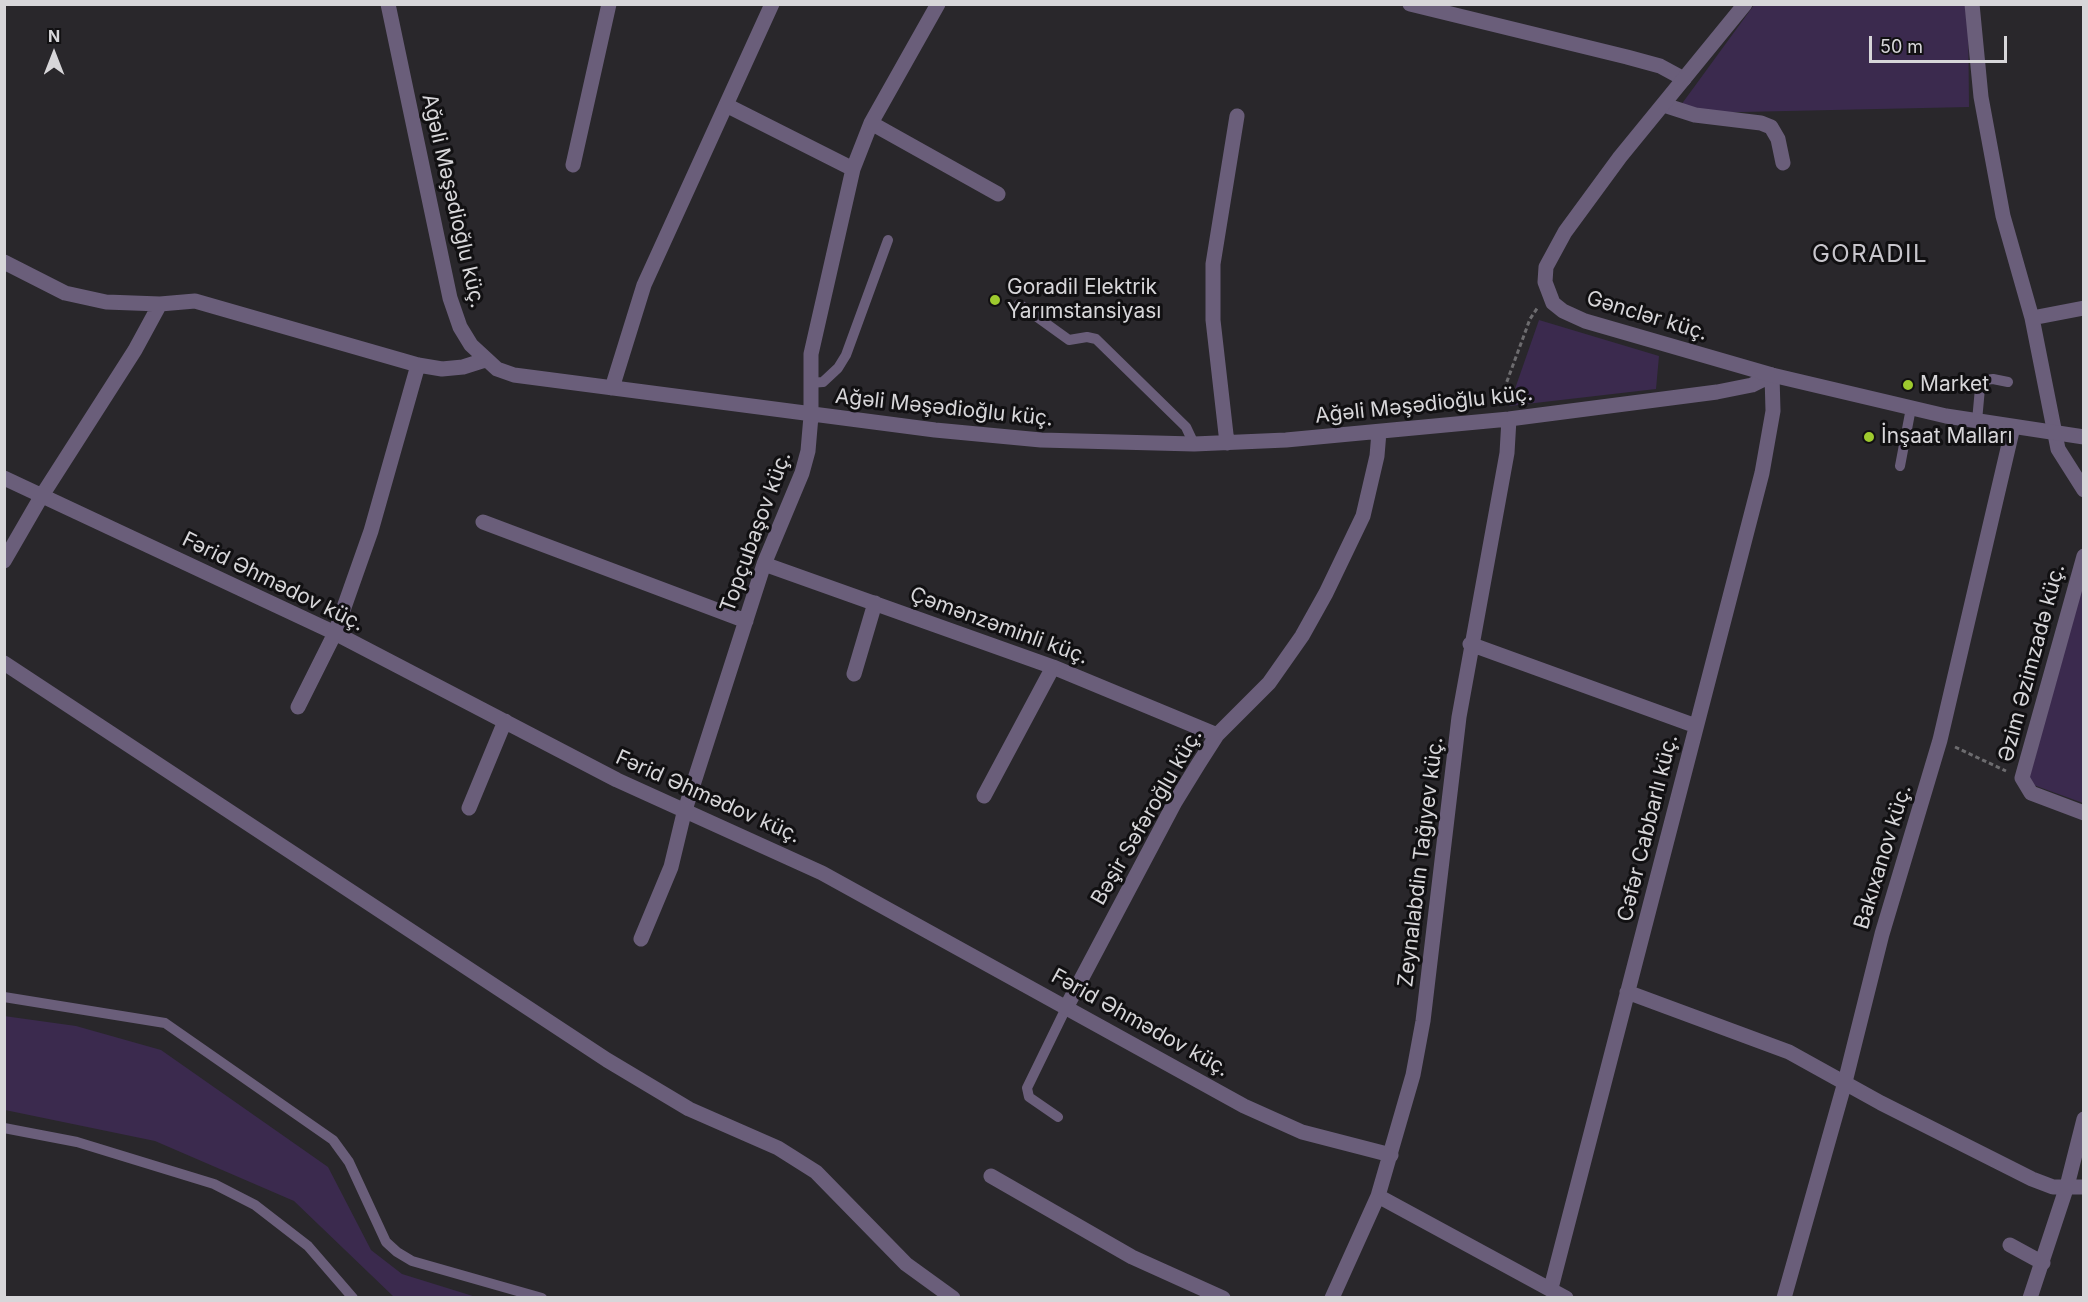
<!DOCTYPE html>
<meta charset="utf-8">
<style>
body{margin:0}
#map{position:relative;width:2088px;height:1302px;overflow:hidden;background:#29272b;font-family:Inter,sans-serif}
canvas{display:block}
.frame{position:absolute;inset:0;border:6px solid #d7d6d9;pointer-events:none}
.north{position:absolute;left:24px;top:24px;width:60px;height:60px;-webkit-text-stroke:4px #111012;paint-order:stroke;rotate:0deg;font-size:16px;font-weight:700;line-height:24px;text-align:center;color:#d7d6d9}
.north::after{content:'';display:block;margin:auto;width:21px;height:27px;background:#d7d6d9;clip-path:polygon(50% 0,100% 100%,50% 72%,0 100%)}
.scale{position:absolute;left:1869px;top:36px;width:138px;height:27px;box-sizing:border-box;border:3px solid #d7d6d9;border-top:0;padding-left:8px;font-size:18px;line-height:21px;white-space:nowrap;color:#d7d6d9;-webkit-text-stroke:4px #111012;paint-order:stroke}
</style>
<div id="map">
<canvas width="2088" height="1302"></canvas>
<div class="frame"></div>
<div class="north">N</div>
<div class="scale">50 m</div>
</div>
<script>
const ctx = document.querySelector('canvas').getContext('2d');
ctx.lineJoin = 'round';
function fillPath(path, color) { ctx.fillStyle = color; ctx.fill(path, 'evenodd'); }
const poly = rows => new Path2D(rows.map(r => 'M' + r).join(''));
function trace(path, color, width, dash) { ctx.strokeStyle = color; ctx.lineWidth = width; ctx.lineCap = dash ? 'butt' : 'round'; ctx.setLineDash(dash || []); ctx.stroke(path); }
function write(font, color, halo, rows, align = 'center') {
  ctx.font = font + ' Inter,sans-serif'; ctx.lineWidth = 6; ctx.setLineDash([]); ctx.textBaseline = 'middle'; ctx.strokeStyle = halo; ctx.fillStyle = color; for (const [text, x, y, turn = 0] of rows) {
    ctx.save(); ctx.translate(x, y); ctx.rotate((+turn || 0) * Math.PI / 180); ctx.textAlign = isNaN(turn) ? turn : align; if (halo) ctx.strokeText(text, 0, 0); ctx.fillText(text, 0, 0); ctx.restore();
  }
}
fillPath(poly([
 [1754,5,1968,5,1969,107,1696,113,1681,105],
 [1539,320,1659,356,1656,389,1509,406],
 [2083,580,2083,803,2028,783],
 [4,1016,76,1026,161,1050,328,1167,371,1250,402,1274,476,1297,394,1297,294,1201,155,1141,5,1110]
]), '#3b2a4e');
trace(poly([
 [1499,403,1530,319,1538,307],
 [1955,747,2006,771]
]), '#6d6c6f', 3, [4.5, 3]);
trace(poly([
 [1019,304,1069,340,1087,337,1096,339,1186,427,1194,444],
 [810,383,823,382,838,368,846,355,888,240],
 [1977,421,1980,388,1985,380,1993,379,2008,382],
 [1900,466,1911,408],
 [4,997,165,1023,333,1140,349,1162,386,1242,397,1252,412,1261,542,1298],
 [1058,1117,1029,1097,1027,1088,1067,1006],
 [4,1128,77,1142,214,1184,255,1205,308,1246,353,1298]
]), '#6a5e7a', 10);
trace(poly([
 [388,4,450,298,460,327,471,345,497,369,514,375,935,430,1041,440,1194,444,1286,440,1509,419,1717,392,1752,385,1772,375,1773,411,1762,473,1551,1288],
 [1410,4,1627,57,1660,66,1684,79],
 [1972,4,1981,97,2003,216,2032,318,2058,449,2084,490],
 [1664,105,1695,115,1761,123,1771,127,1778,139,1783,163],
 [728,106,853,169],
 [871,123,998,194],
 [573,165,609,4],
 [4,262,65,293,106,302,160,304,195,301,418,365,442,369,463,367,485,360],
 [2032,318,2084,308],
 [612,388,644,285,772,4],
 [1227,443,1213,320,1213,264,1237,116],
 [4,478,335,633,617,780,822,873,1244,1106,1302,1132,1391,1155],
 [483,522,746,621],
 [2084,556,2022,778,2031,793,2084,813],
 [4,561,41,497,135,350,160,304],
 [764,564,1053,667,1217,735],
 [1470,644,1696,726],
 [4,663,607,1060,689,1109,778,1148,816,1172,906,1264,953,1298],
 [854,674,875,603],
 [298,707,335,633,371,531,418,365],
 [984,796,1053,667],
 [469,808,505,721],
 [641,939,671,867,684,813,764,564,802,473,808,451,811,416,811,354,853,169,871,123,938,4],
 [1627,992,1789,1052,1881,1103,2032,1179,2053,1187,2084,1187],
 [1067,1006,1175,802,1199,763,1217,735,1269,683,1302,636,1326,593,1363,516,1377,456,1379,432],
 [991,1176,1132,1257,1223,1298],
 [1378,1196,1566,1298],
 [2010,1245,2043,1263],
 [1332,1298,1378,1196,1413,1075,1423,1021,1459,717,1507,453,1509,419],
 [1784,1298,1845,1082,1882,934,1940,740,2013,427],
 [2030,1298,2067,1186,2084,1119]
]), '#6a5e7a', 15);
trace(poly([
 [1745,4,1620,157,1565,232,1546,267,1545,282,1553,303,1563,311,1585,321,1772,375,1946,416,2084,437]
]), '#6a5e7a', 15);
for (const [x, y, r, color] of [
 [995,300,6,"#9eca2e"],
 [1908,385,6,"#9eca2e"],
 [1869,437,6,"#9eca2e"]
]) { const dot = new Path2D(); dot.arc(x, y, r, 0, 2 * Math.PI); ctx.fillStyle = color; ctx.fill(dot); trace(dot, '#111012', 2); }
write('21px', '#d7d6d9', '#111012', [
 ["Ağəli Məşədioğlu küç.",453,201,77],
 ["Gənclər küç.",1647,316,17],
 ["Ağəli Məşədioğlu küç.",1424,405,-6],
 ["Ağəli Məşədioğlu küç.",944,408,6],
 ["Topçubaşov küç.",756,532,-70],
 ["Fərid Əhmədov küç.",273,582,26],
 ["Çəmənzəminli küç.",999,626,20],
 ["Əzim Əzimzadə küç.",2032,663,-75],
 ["Fərid Əhmədov küç.",708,797,24],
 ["Bəşir Səfəroğlu küç.",1147,817,-60],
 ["Cəfər Cabbarlı küç.",1648,828,-76],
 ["Bakıxanov küç.",1883,857,-73],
 ["Zeynalabdin Tağıyev küç.",1421,862,-83],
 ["Fərid Əhmədov küç.",1140,1023,29]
]);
write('21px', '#d7d6d9', '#111012', [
 ["Goradil Elektrik",1007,288],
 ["Yarımstansiyası",1007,312],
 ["Market",1920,385],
 ["İnşaat Malları",1881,437]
], 'left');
ctx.letterSpacing = '1.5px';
write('24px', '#c8c6cc', '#111012', [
 ["GORADIL",1870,255]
]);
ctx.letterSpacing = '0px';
</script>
